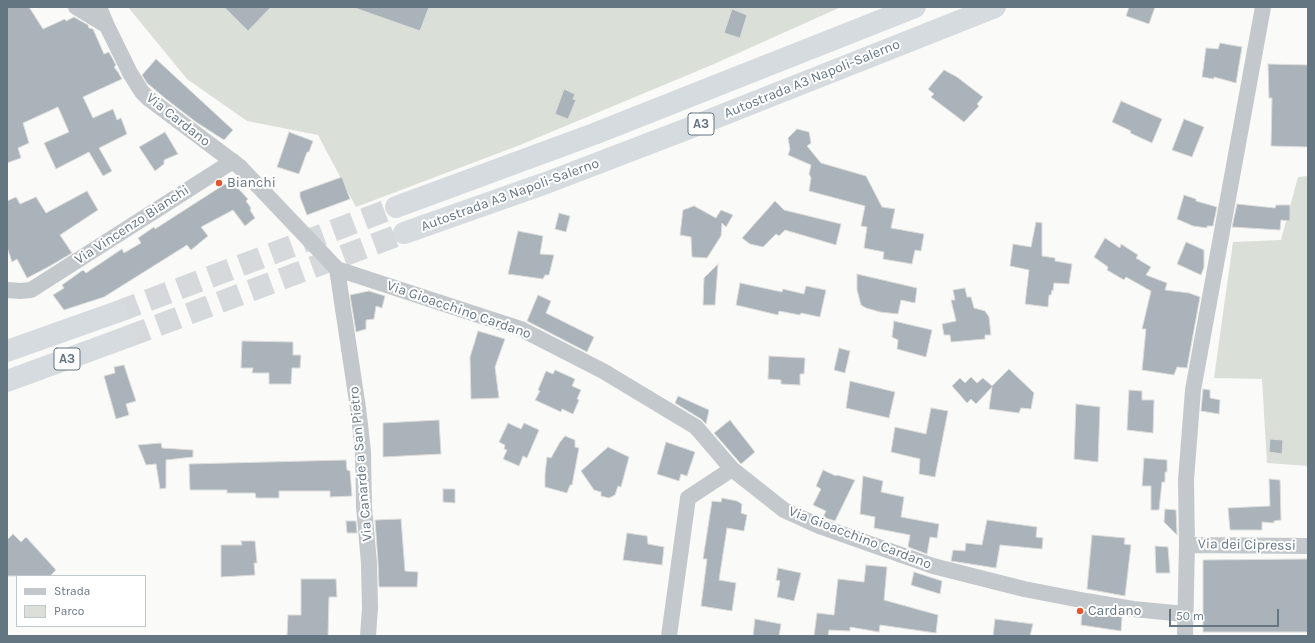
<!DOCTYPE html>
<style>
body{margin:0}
#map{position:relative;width:1315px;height:643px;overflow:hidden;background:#fafaf8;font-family:Karla,sans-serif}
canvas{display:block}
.frame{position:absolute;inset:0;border:8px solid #657683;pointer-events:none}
.legend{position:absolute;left:16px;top:575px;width:130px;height:52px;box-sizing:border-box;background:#fff;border:1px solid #c1c8cd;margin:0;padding:5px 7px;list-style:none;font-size:12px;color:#657683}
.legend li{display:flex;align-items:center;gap:8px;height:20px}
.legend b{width:20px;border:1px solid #c1c8cd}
.scale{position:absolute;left:1169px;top:609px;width:110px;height:18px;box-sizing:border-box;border:2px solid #657683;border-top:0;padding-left:5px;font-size:12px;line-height:14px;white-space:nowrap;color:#657683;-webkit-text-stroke:3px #fff;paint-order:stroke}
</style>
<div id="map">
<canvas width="1315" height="643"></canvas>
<div class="frame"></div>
<ul class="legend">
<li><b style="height:5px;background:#c3c8cc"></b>Strada</li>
<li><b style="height:11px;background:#dadfd7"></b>Parco</li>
</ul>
<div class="scale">50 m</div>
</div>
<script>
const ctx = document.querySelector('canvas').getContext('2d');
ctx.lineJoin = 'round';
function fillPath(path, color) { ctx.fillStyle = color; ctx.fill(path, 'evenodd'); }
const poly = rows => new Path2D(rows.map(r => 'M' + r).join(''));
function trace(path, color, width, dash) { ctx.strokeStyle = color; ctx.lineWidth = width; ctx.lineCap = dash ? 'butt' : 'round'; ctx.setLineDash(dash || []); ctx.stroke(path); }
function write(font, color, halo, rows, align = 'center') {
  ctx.font = font + ' Karla,sans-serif'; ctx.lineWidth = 4; ctx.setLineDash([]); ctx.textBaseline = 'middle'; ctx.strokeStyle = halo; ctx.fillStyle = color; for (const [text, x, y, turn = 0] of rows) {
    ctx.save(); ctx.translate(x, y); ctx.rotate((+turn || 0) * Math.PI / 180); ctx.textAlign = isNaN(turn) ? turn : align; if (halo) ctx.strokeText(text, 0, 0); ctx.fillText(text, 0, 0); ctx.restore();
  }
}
fillPath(poly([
 [128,7,841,7,714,64,520,145,356,207,318,135,247,121,187,79],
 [1308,176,1308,466,1267,463,1262,379,1214,378,1233,242,1281,240,1298,177]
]), '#dadfd7');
const building = poly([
 [7,7,29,7,43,29,65,19,66,21,74,17,88,25,89,28,93,29,104,54,109,52,116,65,114,67,118,72,122,79,83,97,93,118,113,109,117,120,121,118,127,134,99,148,112,171,103,176,89,152,56,169,44,143,69,132,58,107,23,123,29,143,18,148,21,158,7,163,7,7],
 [224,7,271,7,248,31,224,7],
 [355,7,429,7,420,31,355,8,355,7],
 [1129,7,1155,7,1149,24,1126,16,1129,7],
 [732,9,747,15,740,38,724,33,732,9],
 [1220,43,1242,47,1236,83,1214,77,1214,79,1202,77,1206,48,1218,49,1220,43],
 [156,59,233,130,224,140,196,122,166,99,147,83,142,75,156,59],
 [1268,64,1308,65,1308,147,1271,146,1272,98,1269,98,1268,64],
 [944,70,957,77,983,97,977,104,979,106,964,122,931,97,934,94,928,89,944,70],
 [564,89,575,94,573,99,576,100,568,119,555,114,564,89],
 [1121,101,1162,119,1152,143,1130,133,1131,131,1112,122,1121,101],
 [1184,119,1204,127,1192,157,1172,150,1184,119],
 [797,129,809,132,811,143,807,146,821,163,866,176,882,207,895,209,891,228,924,234,921,251,915,250,912,264,883,259,884,252,864,248,867,227,861,226,865,206,809,191,811,178,809,174,811,165,788,155,790,149,788,138,797,129],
 [165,132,178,154,164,160,164,164,155,171,139,147,165,132],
 [289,132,313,141,309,152,307,152,299,174,277,167,289,132],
 [342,177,350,199,307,215,300,197,300,192,342,177],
 [225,184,229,188,235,185,248,199,246,201,251,208,250,210,255,218,245,226,233,210,201,227,208,236,191,250,187,245,104,297,64,310,53,295,64,288,62,285,83,270,86,273,122,249,124,253,141,243,138,238,154,227,155,229,225,184],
 [87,191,98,210,60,235,72,253,50,266,27,278,17,259,12,262,7,247,7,201,16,197,20,204,36,197,46,213,87,191],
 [1184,195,1196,199,1196,201,1217,207,1213,226,1207,226,1207,228,1193,226,1177,219,1184,195],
 [775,201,784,210,841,224,836,245,785,230,779,236,776,234,763,247,750,244,742,238,775,201],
 [1237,204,1275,208,1276,205,1290,205,1290,221,1281,220,1280,230,1232,227,1237,204],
 [694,206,716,218,721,210,733,215,726,227,722,223,721,236,707,258,692,257,691,237,680,235,683,210,694,206],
 [559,213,570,216,566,232,555,229,559,213],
 [1036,222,1042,223,1042,256,1055,258,1055,261,1072,264,1069,284,1054,283,1053,291,1052,290,1051,295,1049,295,1048,307,1025,304,1029,270,1010,266,1013,244,1031,247,1036,222],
 [518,231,543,236,540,254,554,255,549,275,545,275,543,279,508,274,518,231],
 [1105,238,1120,248,1121,244,1138,255,1136,258,1151,267,1146,275,1167,283,1165,290,1189,293,1200,297,1187,368,1177,367,1174,375,1142,370,1146,329,1142,329,1151,291,1126,277,1124,280,1107,270,1108,267,1094,257,1105,238],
 [1186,242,1204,250,1204,267,1201,275,1177,264,1186,242],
 [718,264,715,305,703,305,704,278,718,264],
 [857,274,917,288,915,303,901,300,898,314,880,312,866,308,861,305,857,290,857,274],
 [740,283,782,292,783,289,804,294,806,286,826,290,820,317,801,313,800,315,779,311,778,315,736,305,740,283],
 [965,288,967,297,971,297,974,308,985,311,989,317,991,335,985,335,985,339,951,342,950,335,944,335,942,324,956,321,951,300,955,300,953,290,965,288],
 [369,291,385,296,382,308,376,306,374,319,366,320,366,329,356,332,350,295,369,291],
 [538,295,551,301,546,313,594,337,587,352,527,321,538,295],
 [894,321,932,330,926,357,897,349,898,340,892,337,894,321],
 [478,331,505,339,495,367,499,398,471,399,470,357,478,331],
 [242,341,293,342,293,355,301,355,300,368,292,368,291,384,269,384,269,373,252,373,253,368,241,368,242,341],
 [839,348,850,351,845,373,834,370,839,348],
 [769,356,805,358,804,374,800,374,800,385,781,384,781,380,768,379,769,356],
 [124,365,136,401,126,404,129,415,116,419,104,376,115,373,114,367,124,365],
 [1009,369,1034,393,1031,409,1021,408,1019,413,989,409,992,387,976,404,971,399,967,403,952,386,960,378,965,383,971,377,977,383,983,378,992,386,1009,369],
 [555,370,575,379,572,386,581,390,577,399,579,400,573,414,562,409,561,412,535,400,540,391,538,390,546,371,553,374,555,370],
 [850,381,895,392,889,418,846,408,850,381],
 [1203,389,1210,390,1210,398,1220,400,1219,414,1201,411,1203,389],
 [1129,390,1142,391,1142,400,1154,400,1153,433,1127,430,1129,390],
 [678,396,709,410,706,424,701,419,675,403,678,396],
 [1076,404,1100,407,1098,462,1074,459,1076,404],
 [931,408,948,411,935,477,919,474,920,459,891,452,895,427,926,434,931,408],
 [439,420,441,454,383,457,383,423,439,420],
 [730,420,755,452,741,464,714,433,730,420],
 [508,423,521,429,524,423,539,430,527,458,523,456,519,466,503,459,507,450,504,449,505,445,499,442,508,423],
 [565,436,575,440,575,447,579,448,572,485,570,485,567,493,545,487,545,474,547,457,551,458,560,442,565,436],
 [1270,439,1283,440,1282,454,1269,452,1270,439],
 [666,442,695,452,687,476,681,474,679,481,657,474,666,442],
 [161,443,162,448,193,450,193,457,166,460,166,488,160,489,156,464,146,465,138,445,161,443],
 [608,447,629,457,621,487,618,486,615,495,609,498,601,496,601,492,594,490,581,471,608,447],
 [1144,458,1167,460,1167,472,1165,472,1165,482,1162,482,1159,510,1151,510,1151,486,1142,486,1144,458],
 [346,460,347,470,350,471,352,496,330,497,330,491,279,491,279,498,256,498,255,493,227,493,227,490,190,490,189,464,346,460],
 [823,470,836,476,837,475,855,480,835,521,823,517,826,511,813,505,821,489,816,486,823,470],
 [863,476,883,481,881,492,904,497,901,517,939,524,937,538,930,537,927,554,908,547,910,535,874,528,875,517,860,514,863,476],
 [1269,479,1280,480,1281,520,1274,521,1274,523,1262,522,1262,530,1230,530,1228,508,1270,506,1269,479],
 [443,489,455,489,455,503,443,502,443,489],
 [722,498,737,501,742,504,741,513,747,515,744,531,727,528,719,580,736,583,732,611,701,606,707,559,703,559,712,501,721,502,722,498],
 [1165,509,1176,510,1177,535,1164,522,1165,509],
 [401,519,405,571,418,572,417,587,379,587,378,562,375,520,401,519],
 [987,520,1037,527,1036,537,1043,538,1042,549,1000,545,996,568,951,561,953,550,965,551,966,543,982,545,987,520],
 [346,521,356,521,357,533,347,533,346,521],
 [627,533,647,536,648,544,664,547,662,565,623,560,627,533],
 [13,534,21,542,26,537,56,570,50,576,7,576,7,540,13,534],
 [1092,535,1125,538,1124,544,1131,545,1125,596,1087,589,1092,535],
 [241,541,255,541,257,563,254,563,255,575,221,577,221,545,242,545,241,541],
 [1155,546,1168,547,1170,573,1156,573,1155,546],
 [1308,559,1308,632,1203,632,1203,560,1308,559],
 [866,565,887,567,884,600,938,615,936,633,880,625,879,632,850,627,850,631,829,630,828,636,814,636,817,613,834,615,838,579,864,582,866,565],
 [778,568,801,573,794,601,777,597,780,581,776,580,778,568],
 [914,572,942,581,940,594,911,585,914,572],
 [301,579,336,579,337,597,329,597,328,636,287,636,288,615,301,615,301,579],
 [1082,610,1122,617,1121,631,1081,625,1082,610],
 [755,619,781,624,779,636,753,636,755,619],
 [995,619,1033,624,1030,636,993,636,995,619]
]);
fillPath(building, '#aab3b9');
trace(building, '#dcdcda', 1);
trace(poly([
 [117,312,396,207],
 [127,337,404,233]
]), '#d5d9db', 22, [22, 11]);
trace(poly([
 [76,7,107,26],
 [99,7,107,26,130,73,142,92,148,98,240,167,337,269,521,329,603,371,696,427,732,469,784,510,819,526,933,566,1024,589,1086,601,1133,609,1185,614],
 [337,269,358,408,363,451,364,507,369,563,370,608,368,636],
 [7,290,20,291,31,290,233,161],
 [1187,545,1308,546],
 [669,636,688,498,732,469],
 [1185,636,1187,545,1186,480,1193,390,1263,7]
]), '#c3c8cc', 16);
trace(poly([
 [396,207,594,134,915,7],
 [404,233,546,183,687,129,995,7],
 [7,351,117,312],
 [7,381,127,337]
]), '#d6dbdf', 22);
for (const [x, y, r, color] of [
 [219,183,4,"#e4572e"],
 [1080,611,4,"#e4572e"]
]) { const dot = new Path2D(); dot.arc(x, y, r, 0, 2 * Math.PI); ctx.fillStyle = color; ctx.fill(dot); trace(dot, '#fff', 1.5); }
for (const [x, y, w] of [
 [701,124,26],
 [67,359,26]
]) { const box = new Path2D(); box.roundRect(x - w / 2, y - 11, w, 22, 3); ctx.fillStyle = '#fff'; ctx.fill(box); trace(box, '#657683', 1); }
write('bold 13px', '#657683', null, [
 ["A3",701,124],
 ["A3",67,359]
]);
write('14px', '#657683', '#fff', [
 ["Autostrada A3 Napoli-Salerno",812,79,-22],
 ["Via Cardano",178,120,38],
 ["Autostrada A3 Napoli-Salerno",510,195,-20],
 ["Via Vincenzo Bianchi",132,225,-33],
 ["Via Gioacchino Cardano",459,310,19],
 ["Via Canarde a San Pietro",361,464,-95],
 ["Via Gioacchino Cardano",860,538,21],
 ["Via dei Cipressi",1247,545,1]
]);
write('14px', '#657683', '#fff', [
 ["Bianchi",227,183],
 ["Cardano",1088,611]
], 'left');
</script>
